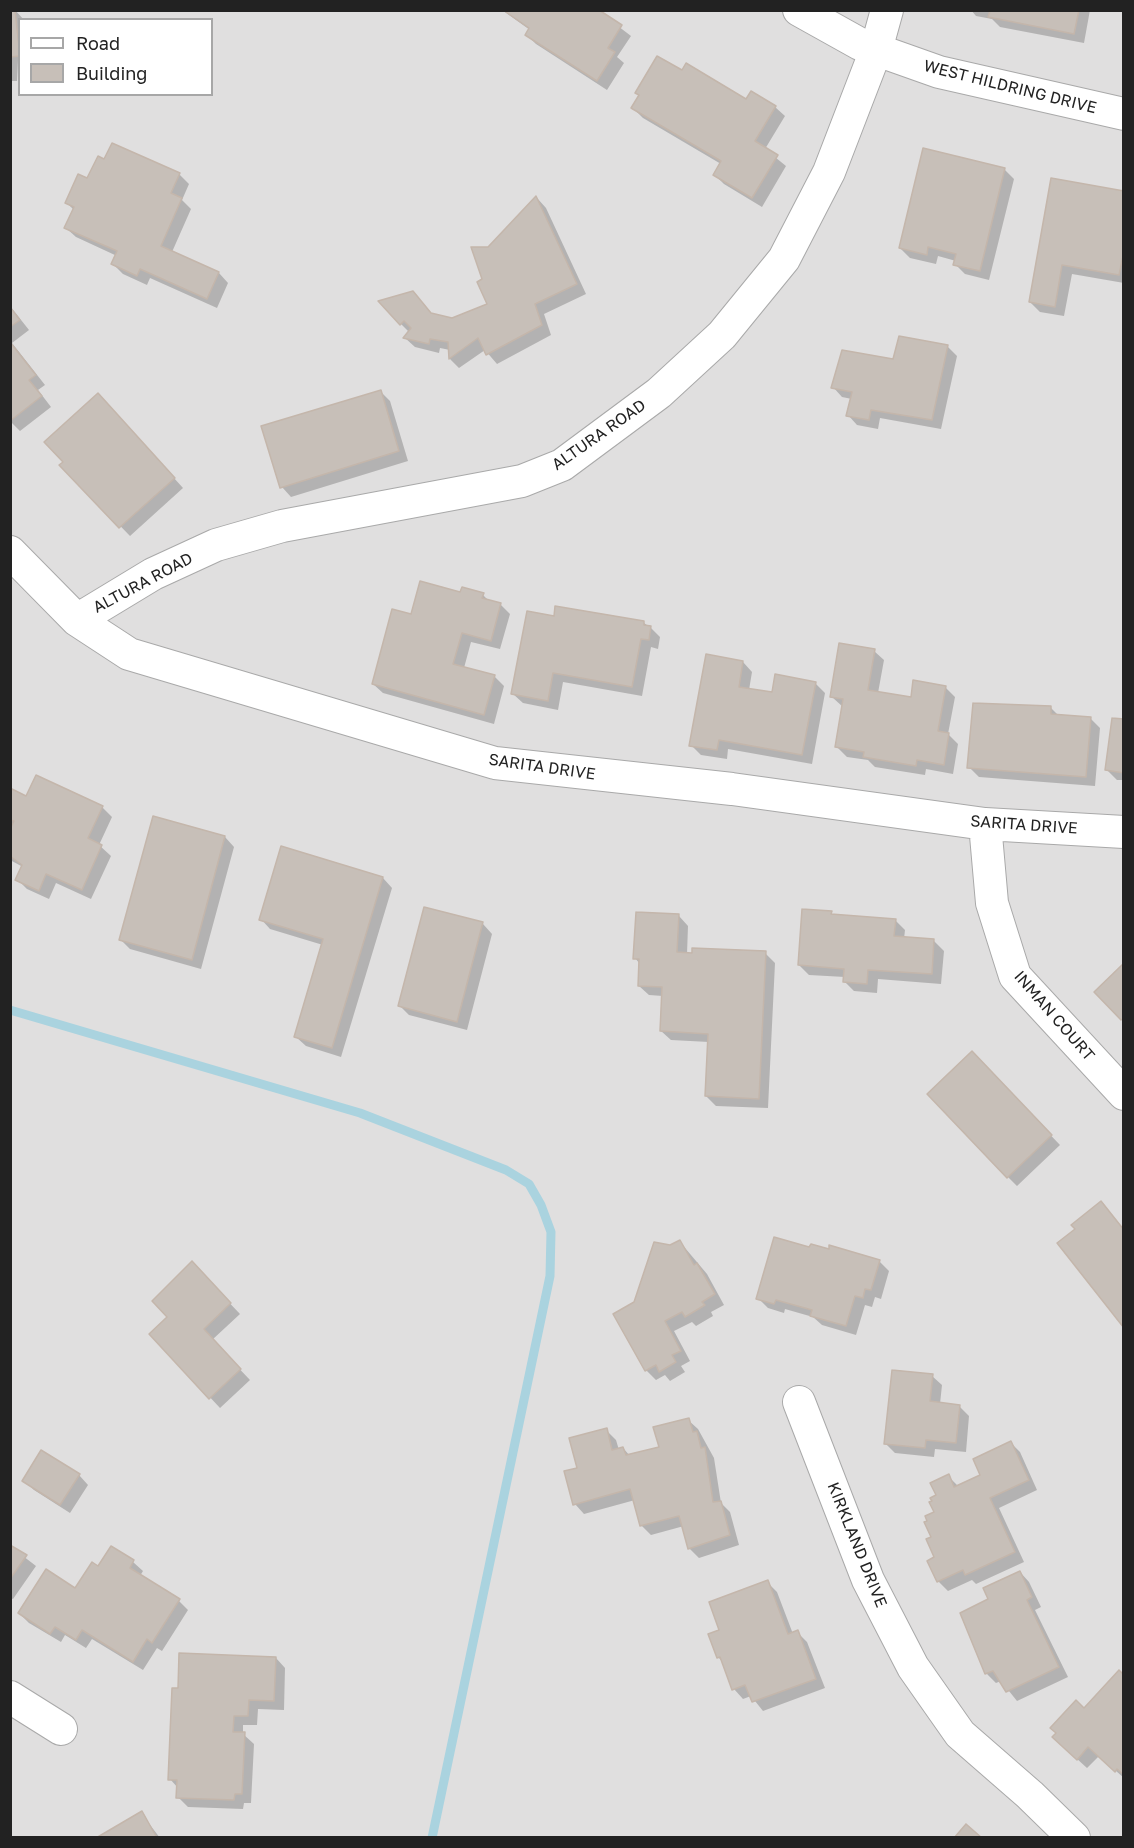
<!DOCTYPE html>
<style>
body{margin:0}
#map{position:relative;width:1134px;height:1848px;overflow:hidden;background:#f2efe9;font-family:"Golos Text",sans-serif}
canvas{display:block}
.frame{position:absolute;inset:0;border:12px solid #222;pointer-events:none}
.legend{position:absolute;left:18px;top:18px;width:195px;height:78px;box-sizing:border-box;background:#fff;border:2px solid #a7a7a7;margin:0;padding:8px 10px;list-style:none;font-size:18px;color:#222}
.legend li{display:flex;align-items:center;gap:12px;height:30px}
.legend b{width:30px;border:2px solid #a7a7a7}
</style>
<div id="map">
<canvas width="1134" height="1848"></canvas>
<div class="frame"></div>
<ul class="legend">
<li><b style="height:8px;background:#fff"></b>Road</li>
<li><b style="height:16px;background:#c7bfb8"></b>Building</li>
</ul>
</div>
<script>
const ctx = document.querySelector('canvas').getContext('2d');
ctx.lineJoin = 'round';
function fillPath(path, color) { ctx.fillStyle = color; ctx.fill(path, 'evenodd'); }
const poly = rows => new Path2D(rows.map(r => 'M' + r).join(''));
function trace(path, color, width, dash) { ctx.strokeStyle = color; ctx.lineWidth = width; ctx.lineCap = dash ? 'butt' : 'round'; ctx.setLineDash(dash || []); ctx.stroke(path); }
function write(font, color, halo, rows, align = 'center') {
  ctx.font = font + ' "Golos Text",sans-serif'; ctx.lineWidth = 4.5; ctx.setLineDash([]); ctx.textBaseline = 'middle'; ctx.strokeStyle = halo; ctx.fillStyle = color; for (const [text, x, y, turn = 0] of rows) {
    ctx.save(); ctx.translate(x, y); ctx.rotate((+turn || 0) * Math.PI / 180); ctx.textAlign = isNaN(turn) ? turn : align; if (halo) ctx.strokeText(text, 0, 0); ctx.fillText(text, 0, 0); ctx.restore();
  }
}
fillPath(poly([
 [11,11,1123,11,1123,1837,11,1837],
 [20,20,212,20,212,94,20,94]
]), '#e0dfdf');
fillPath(poly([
 [10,10,15,10,24,20,20,20,17,81,10,81],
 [502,10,597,10,631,36,617,57,624,63,607,90,536,44,527,35,530,30],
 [971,10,1090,10,1084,43,1000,27,992,19,976,16],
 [682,72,747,101,775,107,785,116,765,149,786,166,762,207,724,184,715,175,721,164,643,118,633,108,640,96,637,93],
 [105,161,179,174,189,184,182,200,191,209,172,252,219,273,228,283,217,308,150,278,147,285,123,274,113,264,117,256,76,237,66,228,74,210,67,203],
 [1004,169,1014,179,989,280,965,274,955,264,956,261,938,256,936,264,910,258,900,248],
 [1124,192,1124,283,1072,274,1064,316,1040,312,1030,302],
 [537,198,546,208,586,294,544,314,551,335,497,364,485,350,459,368,450,359,450,350,440,348,439,353,415,347,405,338,409,332,401,324,412,292,432,315,452,320,489,305,484,280,489,248],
 [10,306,29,330,12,343,45,385,38,390,51,407,20,431,10,421],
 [947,346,957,356,941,429,880,418,878,429,857,425,848,415,852,399,842,397,833,387,894,361],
 [381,392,390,401,408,461,291,497,282,487],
 [108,405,183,488,130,536,61,465],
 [461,594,483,595,490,602,500,604,510,614,500,649,471,642,464,668,494,676,504,686,494,724,383,693,373,684,412,616],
 [555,618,644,623,651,628,660,637,658,649,651,647,642,696,563,682,558,710,523,703,513,694],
 [874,651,884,660,878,693,912,698,945,687,955,697,948,734,958,744,953,774,926,769,925,775,875,767,868,760,847,757,837,747,843,707,832,697],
 [743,662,752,672,749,690,773,694,815,683,825,693,812,764,728,749,727,759,701,755,691,745],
 [1051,708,1059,716,1090,718,1100,728,1095,786,979,777,969,767],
 [1124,721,1124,780,1117,780,1107,770],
 [10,795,102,807,112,817,99,845,111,856,91,899,56,883,49,899,27,889,17,879,23,867,10,860,10,830,14,825,10,823],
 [154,818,225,837,234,847,201,969,130,949,121,940],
 [383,878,392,888,341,1057,306,1046,296,1037,323,945,270,929,261,919],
 [425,909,483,924,492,934,467,1030,409,1015,399,1005],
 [831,913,835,916,895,920,905,930,904,939,934,941,944,951,941,984,878,979,877,993,854,991,844,981,845,977,809,975,799,965],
 [679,916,688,926,687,954,765,953,775,963,768,1108,716,1106,706,1096,709,1042,671,1040,661,1031,663,996,649,995,639,986,640,964,635,958],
 [972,1053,1060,1145,1017,1186,1008,1177],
 [680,1242,707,1274,724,1305,711,1312,713,1316,696,1326,692,1322,674,1331,690,1361,681,1366,685,1372,670,1381,665,1375,656,1380,646,1370,635,1303,670,1247],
 [810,1248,879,1261,889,1271,881,1299,875,1297,872,1307,865,1305,856,1335,822,1325,813,1317,785,1309,784,1313,768,1308,758,1298],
 [201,1273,240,1314,212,1340,250,1380,220,1408,151,1334,169,1317],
 [932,1376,942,1385,940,1404,959,1406,969,1416,966,1452,935,1449,934,1457,895,1453,885,1443],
 [688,1420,698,1429,714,1458,721,1503,730,1512,739,1545,699,1558,689,1548,684,1526,651,1535,641,1525,635,1500,584,1514,575,1504,579,1469,606,1430,616,1440,619,1450,623,1448,630,1456,660,1448],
 [1011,1443,1020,1452,1037,1490,999,1508,1024,1562,976,1584,972,1580,948,1591,938,1581,929,1561,936,1558,933,1538,938,1495,948,1476,958,1486,982,1475],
 [79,1475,88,1485,70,1513,34,1490,24,1480],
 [10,1546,36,1566,13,1599,10,1598],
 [112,1548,133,1562,143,1571,140,1576,179,1601,188,1610,162,1651,157,1648,143,1670,92,1639,86,1648,65,1635,61,1642,29,1623,19,1613,76,1590,99,1568],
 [1020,1572,1029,1582,1041,1607,1035,1610,1068,1677,1017,1701,1001,1681,996,1683,987,1674,962,1613,990,1600],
 [767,1582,777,1592,793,1634,797,1632,807,1642,825,1688,763,1711,751,1696,743,1699,734,1689,723,1662,718,1657,721,1631],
 [276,1658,285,1668,284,1710,258,1709,257,1725,243,1725,243,1734,254,1744,251,1803,244,1803,243,1809,188,1807,178,1797,178,1788,170,1779],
 [1124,1677,1124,1778,1099,1756,1087,1768,1064,1747,1084,1710],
 [141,1813,160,1838,97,1838]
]), '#0003');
trace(poly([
 [10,1010,360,1113,506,1170,529,1184,541,1205,551,1232,550,1276,432,1838]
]), '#aad3df', 9);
const building = poly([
 [10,10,15,10,20,56,10,57,10,10],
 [503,10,599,10,622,25,608,48,615,52,597,81,525,35,529,28,503,10],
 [985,10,1079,10,1074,34,988,17,990,11,985,10],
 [657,56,682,70,686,63,746,99,751,91,776,106,755,141,778,155,752,198,713,175,721,161,631,108,639,95,635,93,657,56],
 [112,143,180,173,171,193,182,198,161,246,219,272,207,299,140,269,137,276,111,264,117,251,64,228,74,207,65,203,78,174,87,178,98,156,104,159,112,143],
 [923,148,1005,168,980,271,953,265,956,254,928,247,927,255,899,248,923,148],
 [1051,178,1124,191,1124,251,1119,275,1062,265,1055,307,1029,302,1051,178],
 [536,196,577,284,535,304,542,325,486,355,478,338,449,359,448,342,430,339,429,344,403,338,411,328,404,321,400,325,378,301,413,291,431,313,452,318,487,304,477,282,482,279,471,247,488,247,536,196],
 [10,307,20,320,10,327,10,307],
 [899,336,948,345,932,420,871,410,869,420,846,416,852,392,831,388,842,350,893,359,899,336],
 [10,342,36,375,29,380,42,396,10,421,10,342],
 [381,390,399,451,280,488,261,426,381,390],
 [98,393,175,478,119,528,59,465,63,462,44,442,98,393],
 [420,581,460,592,462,587,484,593,482,598,501,603,491,641,462,633,453,664,495,675,484,715,372,684,392,609,411,614,420,581],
 [555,606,644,621,644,625,651,626,649,640,641,639,632,687,553,673,548,701,511,694,527,611,554,616,555,606],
 [839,643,875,649,868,690,911,697,913,680,946,686,938,731,949,733,944,765,917,760,916,766,863,757,864,752,835,747,843,699,830,697,839,643],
 [706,654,743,661,739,687,772,692,775,674,816,682,802,755,719,740,717,750,689,746,706,654],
 [973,703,1051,706,1051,714,1091,717,1086,777,967,768,973,703],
 [1112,718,1124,719,1124,773,1105,770,1112,718],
 [36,775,103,806,88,838,102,845,82,890,46,874,39,891,15,880,22,865,10,856,10,829,14,821,10,820,10,792,12,789,26,796,36,775],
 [153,816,225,836,192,960,119,940,153,816],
 [281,846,383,877,332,1048,294,1037,323,939,259,920,281,846],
 [424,907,483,922,457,1022,398,1006,424,907],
 [802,909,832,911,831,914,896,919,894,936,934,939,932,974,868,970,867,984,843,982,844,969,798,965,802,909],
 [636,912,679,914,677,952,692,953,692,948,766,951,759,1099,705,1096,708,1034,660,1031,662,987,638,986,639,959,633,959,636,912],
 [1124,963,1124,1018,1121,1020,1094,992,1124,963],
 [972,1051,1052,1135,1007,1178,927,1094,972,1051],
 [1101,1201,1124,1230,1124,1328,1057,1243,1075,1229,1071,1225,1101,1201],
 [774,1237,809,1247,811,1244,829,1249,829,1245,880,1260,871,1290,865,1289,863,1298,855,1296,846,1326,810,1316,812,1310,776,1300,774,1304,756,1299,774,1237],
 [680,1240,694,1265,697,1263,715,1294,702,1302,705,1305,685,1317,682,1312,665,1321,681,1351,672,1355,676,1362,659,1372,656,1365,645,1371,613,1314,634,1302,654,1242,670,1245,680,1240],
 [192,1261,231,1303,204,1329,241,1369,209,1399,149,1334,167,1317,152,1301,192,1261],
 [892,1370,933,1374,930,1401,960,1405,956,1443,926,1440,925,1448,884,1444,892,1370],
 [689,1418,693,1432,697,1431,701,1448,705,1447,713,1502,721,1501,730,1535,688,1549,679,1516,640,1526,630,1489,573,1505,564,1471,577,1468,569,1438,607,1428,612,1450,623,1447,626,1455,659,1447,653,1427,689,1418],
 [1011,1441,1029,1480,990,1498,1015,1552,965,1575,963,1570,937,1582,927,1561,934,1557,926,1539,931,1537,924,1522,927,1521,925,1516,934,1512,929,1502,932,1501,930,1498,936,1495,930,1483,949,1474,954,1487,980,1475,973,1459,1011,1441],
 [41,1450,80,1474,60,1505,22,1481,41,1450],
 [10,1545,27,1555,10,1579,10,1545],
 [111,1546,134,1560,130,1568,180,1599,152,1643,147,1639,133,1662,82,1630,76,1640,55,1627,50,1634,18,1613,46,1569,75,1588,92,1562,98,1566,111,1546],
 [1020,1571,1032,1597,1027,1600,1059,1667,1006,1692,993,1671,985,1674,960,1613,988,1599,983,1588,1020,1571],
 [768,1580,788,1634,798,1630,816,1679,752,1702,745,1685,732,1690,720,1657,717,1658,708,1634,719,1630,709,1602,768,1580],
 [179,1653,276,1657,274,1701,249,1700,248,1716,234,1716,233,1732,245,1732,242,1794,235,1794,234,1800,176,1798,177,1780,168,1780,172,1688,178,1688,179,1653],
 [1119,1670,1124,1675,1124,1775,1117,1769,1115,1772,1088,1747,1077,1760,1052,1737,1056,1733,1050,1728,1076,1700,1084,1708,1119,1670],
 [142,1811,157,1838,96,1838,142,1811],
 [966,1824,982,1838,954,1838,966,1824]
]);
fillPath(building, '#c7bfb8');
trace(building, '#c4b6ab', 1.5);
const street = poly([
 [799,10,860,44,939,72,1124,114],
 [10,552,77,620,129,654,495,763,732,789,985,824,1124,832],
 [77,620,153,574,216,545,282,526,522,481,562,465,659,393,722,335,784,259,829,172,876,50,887,10],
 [985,824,992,903,1015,976,1124,1094],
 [799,1402,868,1580,913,1667,960,1734,1030,1795,1074,1838],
 [10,1697,61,1729]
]);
trace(street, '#a9a9a9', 34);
trace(street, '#fff', 32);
write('16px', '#222', '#fff', [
 ["WEST HILDRING DRIVE",1010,87,14],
 ["ALTURA ROAD",599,435,-35],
 ["ALTURA ROAD",143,583,-28],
 ["SARITA DRIVE",542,767,8],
 ["SARITA DRIVE",1024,825,4],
 ["INMAN COURT",1054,1016,49],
 ["KIRKLAND DRIVE",857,1545,68]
]);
</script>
